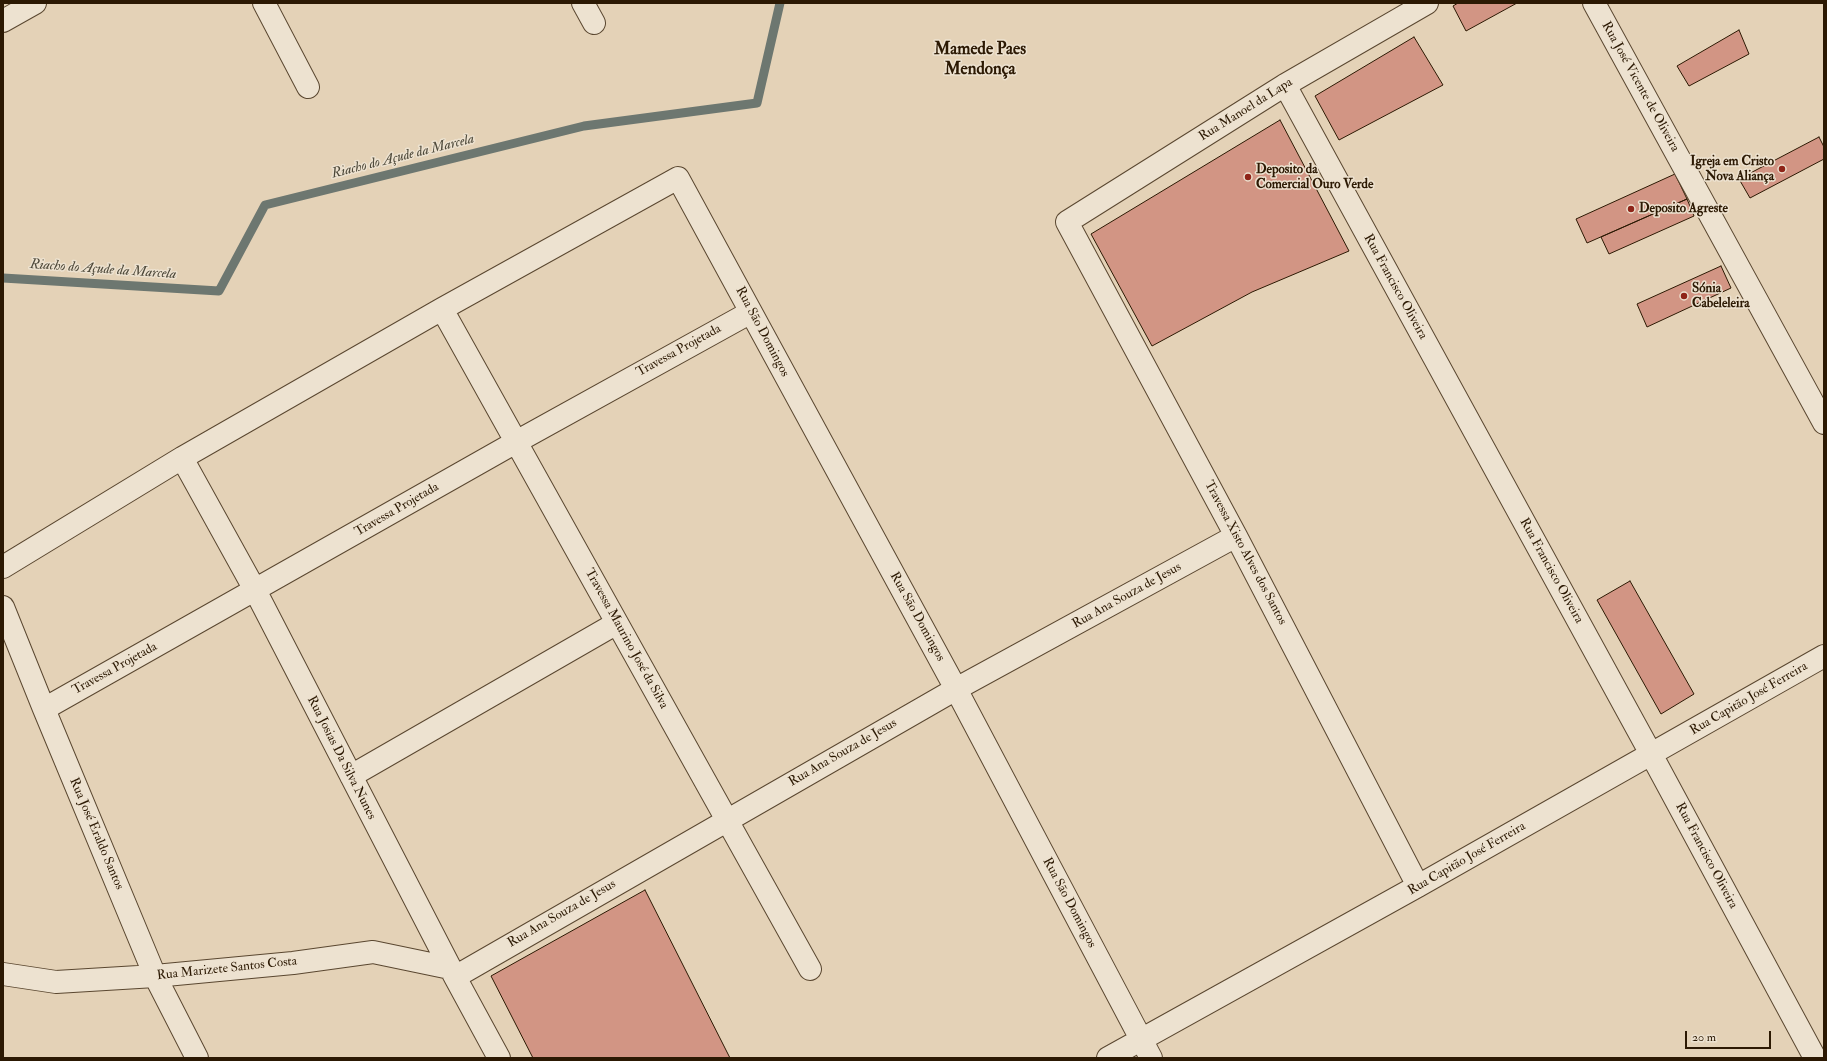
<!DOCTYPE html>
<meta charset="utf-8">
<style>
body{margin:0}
#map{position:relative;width:1827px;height:1061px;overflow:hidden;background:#e4d2b7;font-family:"IM FELL Double Pica",serif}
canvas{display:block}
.frame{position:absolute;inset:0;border:4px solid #2c1903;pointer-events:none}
.scale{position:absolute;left:1685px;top:1031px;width:86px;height:18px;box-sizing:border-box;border:2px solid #2c1903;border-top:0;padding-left:5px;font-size:12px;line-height:14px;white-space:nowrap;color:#2c1903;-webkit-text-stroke:3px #ede2d0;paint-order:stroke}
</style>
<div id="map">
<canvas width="1827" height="1061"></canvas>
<div class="frame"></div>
<div class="scale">20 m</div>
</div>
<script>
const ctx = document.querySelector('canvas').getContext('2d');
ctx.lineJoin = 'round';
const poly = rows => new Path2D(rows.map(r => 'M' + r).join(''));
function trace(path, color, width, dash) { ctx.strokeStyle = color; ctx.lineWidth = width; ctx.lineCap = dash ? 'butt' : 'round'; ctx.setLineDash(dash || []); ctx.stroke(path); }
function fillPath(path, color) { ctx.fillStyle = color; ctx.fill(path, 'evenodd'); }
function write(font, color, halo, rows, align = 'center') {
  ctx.font = font + ' "IM FELL Double Pica",serif'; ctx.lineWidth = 3; ctx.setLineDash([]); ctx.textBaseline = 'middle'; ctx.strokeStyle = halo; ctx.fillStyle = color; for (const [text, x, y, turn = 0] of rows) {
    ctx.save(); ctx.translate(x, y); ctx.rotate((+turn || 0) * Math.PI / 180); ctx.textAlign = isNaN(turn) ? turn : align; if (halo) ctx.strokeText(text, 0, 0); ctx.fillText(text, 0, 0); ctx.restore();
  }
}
trace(poly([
 [3,278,219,291,265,205,584,126,757,103,780,3]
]), '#6d7770', 9);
const building = poly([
 [1458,3,1517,3,1466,31,1453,6,1458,3],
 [1739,30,1749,54,1689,86,1677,66,1739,30],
 [1414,37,1443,85,1339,140,1315,96,1414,37],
 [1280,120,1349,251,1252,292,1152,346,1091,234,1280,120],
 [1819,137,1824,147,1824,159,1750,198,1739,179,1819,137],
 [1675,174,1687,199,1587,243,1576,219,1675,174],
 [1687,199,1694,216,1609,254,1601,237,1687,199],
 [1721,266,1731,288,1647,327,1637,304,1721,266],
 [1630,581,1694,694,1661,714,1597,600,1630,581],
 [645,890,730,1058,533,1058,491,976,645,890]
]);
fillPath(building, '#d29584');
trace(building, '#2c1903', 1);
const minor = poly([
 [264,3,308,87],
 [583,3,594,23],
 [1594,3,1824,423],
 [3,21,35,3],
 [1285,85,1651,754,1815,1058],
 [442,309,810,969],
 [182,458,255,590,455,977,499,1058],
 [3,567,182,458,442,309,678,178,956,689,1151,1058],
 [3,607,44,709,155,976,197,1058],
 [44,709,516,442,751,312],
 [351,776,617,623],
 [1418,886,1236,536,1067,222,1285,85,1427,3],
 [3,974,56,982,155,976,293,963,373,952,450,968],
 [455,977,956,689,1236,536],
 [1108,1058,1418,886,1824,656]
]);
trace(minor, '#5a4730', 24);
trace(minor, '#ede2d0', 22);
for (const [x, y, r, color] of [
 [1782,169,4,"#8f2418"],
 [1248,177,4,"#8f2418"],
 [1631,209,4,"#8f2418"],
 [1684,296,4,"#8f2418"]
]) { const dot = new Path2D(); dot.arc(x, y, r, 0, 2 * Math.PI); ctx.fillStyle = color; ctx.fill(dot); trace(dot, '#ede2d0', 1.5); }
write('13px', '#2c1903', '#ede2d0', [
 ["Rua José Vicente de Oliveira",1640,87,61],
 ["Rua Manoel da Lapa",1246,110,-32],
 ["Rua Francisco Oliveira",1395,287,61],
 ["Rua São Domingos",762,332,62],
 ["Travessa Projetada",679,351,-29],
 ["Travessa Projetada",397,510,-30],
 ["Travessa Xisto Alves dos Santos",1245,553,62],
 ["Rua Francisco Oliveira",1551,571,61],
 ["Rua Ana Souza de Jesus",1127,596,-29],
 ["Rua São Domingos",917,617,61],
 ["Travessa Maurino José da Silva",626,639,61],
 ["Travessa Projetada",115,669,-29],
 ["Rua Capitão José Ferreira",1749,699,-30],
 ["Rua Ana Souza de Jesus",843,753,-30],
 ["Rua Josias Da Silva Nunes",341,758,63],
 ["Rua José Eraldo Santos",96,834,67],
 ["Rua Francisco Oliveira",1706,856,62],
 ["Rua Capitão José Ferreira",1467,859,-30],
 ["Rua São Domingos",1069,903,62],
 ["Rua Ana Souza de Jesus",562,914,-30],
 ["Rua Marizete Santos Costa",227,969,-6]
]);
write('bold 13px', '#2c1903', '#ede2d0', [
 ["Igreja em Cristo",1774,162,"right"],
 ["Nova Aliança",1774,177,"right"],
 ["Deposito da",1256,170],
 ["Comercial Ouro Verde",1256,185],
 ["Deposito Agreste",1639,209],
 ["Sónia",1692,289],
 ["Cabeleleira",1692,304]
], 'left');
write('italic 14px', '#4d4839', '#ede2d0', [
 ["Riacho do Açude da Marcela",403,157,-14],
 ["Riacho do Açude da Marcela",103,270,4]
]);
write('bold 17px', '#2c1903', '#ede2d0', [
 ["Mamede Paes",980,50],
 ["Mendonça",980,70]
]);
</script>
